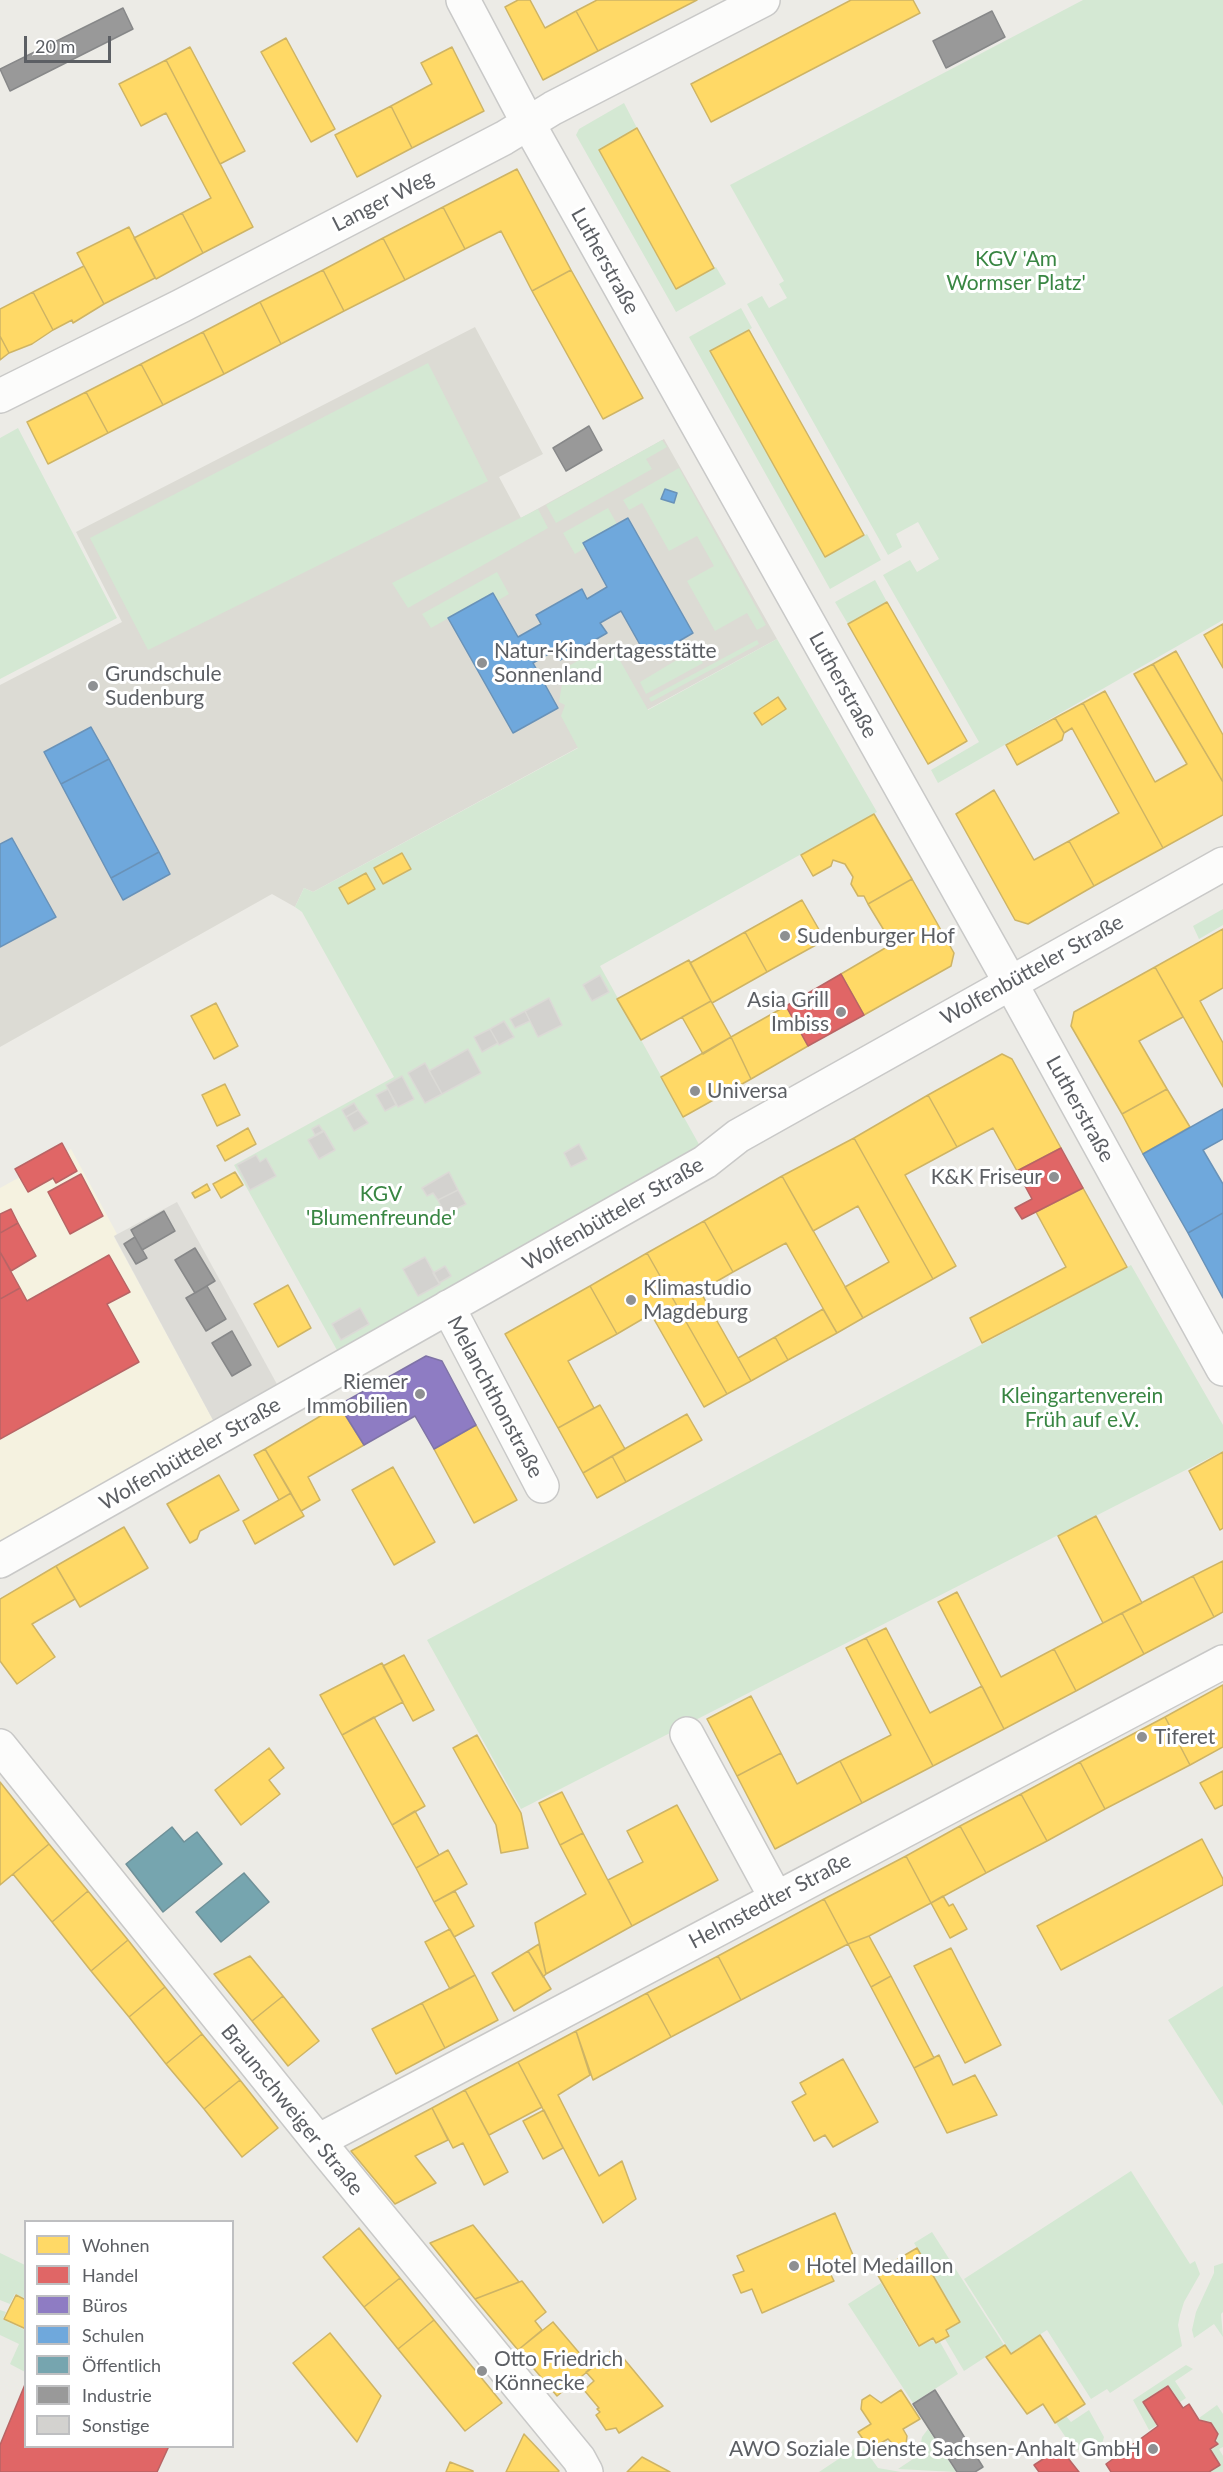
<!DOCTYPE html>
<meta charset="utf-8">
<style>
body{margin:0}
#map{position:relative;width:1223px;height:2472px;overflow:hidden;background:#ecebe6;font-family:Lato,sans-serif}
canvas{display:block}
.legend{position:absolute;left:24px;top:2220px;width:210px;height:228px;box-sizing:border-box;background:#fff;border:2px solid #bebfc1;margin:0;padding:8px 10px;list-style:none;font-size:18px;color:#5c5f64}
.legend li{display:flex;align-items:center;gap:12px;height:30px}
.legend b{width:30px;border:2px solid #bebfc1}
.scale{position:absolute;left:24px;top:36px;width:87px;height:27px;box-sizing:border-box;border:3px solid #5c5f64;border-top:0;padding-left:8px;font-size:18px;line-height:21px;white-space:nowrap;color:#5c5f64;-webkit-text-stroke:4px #fff;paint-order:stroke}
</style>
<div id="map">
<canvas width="1223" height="2472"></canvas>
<ul class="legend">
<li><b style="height:16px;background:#ffd966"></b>Wohnen</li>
<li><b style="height:16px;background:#e06666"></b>Handel</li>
<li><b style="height:16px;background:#8e7cc3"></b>Büros</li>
<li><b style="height:16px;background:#6fa8dc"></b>Schulen</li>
<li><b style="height:16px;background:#76a5af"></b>Öffentlich</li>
<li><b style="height:16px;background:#999"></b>Industrie</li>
<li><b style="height:16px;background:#d3d2cf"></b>Sonstige</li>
</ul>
<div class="scale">20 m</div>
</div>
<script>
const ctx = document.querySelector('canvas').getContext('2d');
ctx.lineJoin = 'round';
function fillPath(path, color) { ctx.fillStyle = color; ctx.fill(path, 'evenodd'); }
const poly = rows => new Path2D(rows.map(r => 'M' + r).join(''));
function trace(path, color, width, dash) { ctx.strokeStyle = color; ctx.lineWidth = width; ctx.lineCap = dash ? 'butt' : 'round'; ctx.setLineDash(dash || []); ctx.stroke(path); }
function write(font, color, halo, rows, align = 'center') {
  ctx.font = font + ' Lato,sans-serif'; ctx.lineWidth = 6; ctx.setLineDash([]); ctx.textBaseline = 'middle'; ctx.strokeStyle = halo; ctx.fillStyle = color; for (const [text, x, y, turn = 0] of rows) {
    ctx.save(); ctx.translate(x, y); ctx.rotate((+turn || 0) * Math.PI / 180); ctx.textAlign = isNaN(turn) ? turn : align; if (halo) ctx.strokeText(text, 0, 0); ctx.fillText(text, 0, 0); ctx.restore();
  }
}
fillPath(poly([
 [71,1149,117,1234,114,1237,214,1422,0,1545,0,1188]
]), '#f5f2e0');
fillPath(poly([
 [177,1202,278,1386,214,1422,114,1236]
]), '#dddcd7');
fillPath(poly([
 [475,327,543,454,499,477,521,518,664,439,777,639,313,892,304,888,295,907,272,894,0,1047,0,685,122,622,76,532]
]), '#dcdbd4');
fillPath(poly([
 [1083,0,1223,0,1223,620,938,783,931,770,979,742,883,575,910,560,917,572,939,559,918,522,896,534,902,547,888,555,747,304,762,296,769,308,787,298,779,284,784,281,730,185],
 [624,103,637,128,599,150,675,288,716,267,726,284,676,312,576,135,579,129],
 [741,308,752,328,711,351,825,557,867,534,881,560,830,589,689,337],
 [428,363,488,481,148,650,90,538],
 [18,428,117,618,0,679,0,438],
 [662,440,667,447,646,459,652,469,556,523,546,505],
 [679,468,766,625,757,630,747,613,715,631,687,581,714,566,697,536,669,551,642,503,629,510,623,500],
 [608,508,617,524,583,543,585,548,575,554,563,533],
 [538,509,548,528,408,608,392,583],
 [497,572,509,594,497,601,493,593,431,628,422,614],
 [875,580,887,602,848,624,835,602],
 [777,639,877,812,600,966,701,1148,338,1352,234,1165,394,1077,302,912,295,907,304,888,313,892,578,748,561,716,565,705,559,702,565,668,610,643,648,710],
 [757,640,759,644,651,702,649,698],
 [695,649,703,663,646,694,640,682],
 [1223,909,1223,925,1199,939,1193,926],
 [1131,1265,1223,1425,1223,1451,521,1809,427,1640],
 [1223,1986,1223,2106,1168,2020],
 [1131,2171,1190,2264,1195,2261,1200,2274,1184,2302,1180,2315,1178,2325,1182,2346,1110,2393,1107,2389,1091,2399,1047,2330,1011,2353,964,2279],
 [932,2232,1004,2345,964,2371,945,2339,950,2336,947,2330,961,2322,914,2243],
 [0,2253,25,2265,25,2298,15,2294,10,2304,0,2300],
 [1223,2263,1223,2312,1221,2314,1223,2337,1214,2324,1194,2338,1192,2330,1196,2312,1214,2273,1214,2266],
 [881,2283,918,2347,932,2340,936,2344,940,2342,958,2374,913,2403,848,2304],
 [0,2310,6,2312,3,2319,25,2330,25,2372,10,2364,19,2344,0,2335],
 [1186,2365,1193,2369,1175,2381,1186,2398,1180,2402,1168,2385,1142,2402,1157,2425,1149,2430,1133,2400],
 [1217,2405,1223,2414,1223,2447,1219,2449,1223,2456,1223,2472,1210,2472,1221,2465,1211,2450,1218,2445,1216,2441,1218,2434,1211,2423,1204,2422,1199,2418],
 [1089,2410,1104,2437,1102,2444,1087,2453,1073,2448,1056,2423,1066,2416,1071,2422],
 [928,2429,956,2472,898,2469,919,2455,922,2437],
 [861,2444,878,2468,901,2472,819,2472]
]), '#d4e8d3');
const homes = poly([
 [518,0,530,0,545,28,576,11,598,51,543,80,505,7,518,0],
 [597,0,697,0,598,51,576,11,597,0],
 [851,0,913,0,920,13,711,122,691,84,851,0],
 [286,38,335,129,311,142,261,52,286,38],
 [190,47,245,151,220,164,166,60,190,47],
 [452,47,484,111,412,148,391,106,432,84,421,63,452,47],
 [166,60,253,227,203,253,182,213,211,198,166,113,141,126,119,84,166,60],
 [391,106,412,148,357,177,335,135,391,106],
 [637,128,714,268,676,289,599,150,637,128],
 [517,169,571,270,532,291,501,231,465,249,443,207,517,169],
 [443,207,465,249,405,280,383,238,443,207],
 [182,213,203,253,156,279,134,238,182,213],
 [129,227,155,278,104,304,77,253,129,227],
 [383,238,405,280,344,311,323,270,383,238],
 [84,266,104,304,73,323,72,320,53,330,33,292,84,266],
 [323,270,344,311,281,344,260,302,323,270],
 [571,270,643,398,603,419,532,291,571,270],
 [33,292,53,330,32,344,9,353,0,336,0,309,33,292],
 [260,302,281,344,224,374,203,332,260,302],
 [749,330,864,535,825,557,710,351,749,330],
 [203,332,224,374,163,405,141,364,203,332],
 [0,336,9,353,0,360,0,336],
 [141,364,163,405,108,433,86,392,141,364],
 [86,392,108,433,48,464,27,422,86,392],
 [887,602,967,741,928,764,848,624,887,602],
 [1223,624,1223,668,1204,635,1223,624],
 [1176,651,1223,735,1223,782,1153,664,1176,651],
 [1153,664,1223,782,1223,815,1163,848,1083,703,1105,691,1155,782,1187,764,1134,674,1153,664],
 [778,697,786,709,762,725,754,713,778,697],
 [1083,703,1163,848,1094,886,1069,841,1119,813,1072,728,1064,733,1055,718,1083,703],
 [1055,718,1064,733,1062,740,1017,765,1006,745,1055,718],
 [994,790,1034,860,1069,841,1094,886,1028,924,1015,920,956,814,994,790],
 [874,814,912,879,868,904,864,896,858,896,851,884,853,877,845,864,833,860,831,866,813,876,801,855,874,814],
 [402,853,411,869,383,884,374,868,402,853],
 [366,873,375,889,348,904,339,888,366,873],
 [912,879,954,953,951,966,864,1015,841,974,892,944,891,935,885,932,868,904,912,879],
 [802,900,825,940,767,972,745,932,802,900],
 [1223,929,1223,988,1200,1001,1223,1043,1223,1087,1155,967,1223,929],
 [745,932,767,972,712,1003,690,963,745,932],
 [689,960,711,1001,641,1040,617,999,689,960],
 [1155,967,1183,1017,1139,1041,1167,1089,1122,1114,1071,1026,1074,1012,1155,967],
 [711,1001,731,1037,703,1054,682,1017,711,1001],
 [216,1003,238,1046,214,1059,191,1016,216,1003],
 [786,1006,808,1046,751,1079,731,1037,786,1006],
 [731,1037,751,1079,683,1117,661,1077,731,1037],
 [1002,1054,1012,1059,1061,1148,1017,1171,993,1128,957,1147,928,1095,1002,1054],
 [225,1084,240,1115,217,1126,202,1095,225,1084],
 [1167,1089,1190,1127,1143,1154,1122,1114,1167,1089],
 [928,1095,957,1147,905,1175,956,1266,933,1279,854,1138,928,1095],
 [248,1128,256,1144,225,1161,217,1146,248,1128],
 [854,1138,933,1279,863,1318,845,1287,889,1262,858,1206,813,1231,782,1176,854,1138],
 [235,1172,243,1185,221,1198,213,1184,235,1172],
 [782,1176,863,1318,837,1333,786,1243,733,1272,704,1221,782,1176],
 [207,1184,210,1190,195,1198,192,1193,207,1184],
 [1083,1188,1127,1267,982,1343,970,1318,1066,1267,1036,1212,1083,1188],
 [704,1221,733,1272,700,1291,751,1381,727,1394,647,1253,704,1221],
 [647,1253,727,1394,704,1407,651,1314,617,1334,590,1286,647,1253],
 [288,1285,311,1328,278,1347,254,1304,288,1285],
 [590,1286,617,1334,568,1361,594,1408,558,1428,505,1334,590,1286],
 [823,1309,837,1333,788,1360,775,1337,823,1309],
 [775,1337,788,1360,751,1381,738,1358,775,1337],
 [339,1405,364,1445,308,1477,320,1500,301,1511,265,1449,339,1405],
 [600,1405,625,1449,583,1473,558,1428,600,1405],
 [687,1414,702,1440,626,1482,612,1456,687,1414],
 [476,1425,517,1500,474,1523,434,1449,476,1425],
 [265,1449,291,1493,279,1500,254,1455,265,1449],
 [1223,1452,1223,1528,1220,1530,1189,1471,1223,1452],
 [612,1456,626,1482,597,1498,583,1473,612,1456],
 [393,1467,435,1542,394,1565,352,1490,393,1467],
 [219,1475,239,1510,200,1531,197,1539,190,1543,167,1504,219,1475],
 [291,1493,304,1516,255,1544,243,1521,291,1493],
 [1096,1516,1142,1603,1103,1623,1058,1536,1096,1516],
 [124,1527,148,1568,80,1607,56,1566,124,1527],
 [1223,1561,1223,1612,1214,1617,1193,1576,1223,1561],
 [56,1566,75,1599,32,1624,55,1657,17,1684,0,1661,0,1599,56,1566],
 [1193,1576,1214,1617,1144,1654,1122,1613,1193,1576],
 [957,1592,1001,1677,1054,1649,1076,1691,1004,1729,938,1602,957,1592],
 [1122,1613,1144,1654,1076,1691,1054,1649,1122,1613],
 [886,1628,930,1713,982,1686,1004,1729,933,1766,866,1638,886,1628],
 [866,1638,933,1766,862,1803,840,1761,891,1735,846,1648,866,1638],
 [404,1655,434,1710,413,1721,383,1666,404,1655],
 [382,1663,403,1702,342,1735,320,1695,382,1663],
 [1223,1685,1223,1747,1190,1765,1165,1717,1223,1685],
 [751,1696,781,1753,737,1776,707,1719,751,1696],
 [374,1717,425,1806,392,1825,342,1735,374,1717],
 [1165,1717,1190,1765,1105,1809,1080,1762,1165,1717],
 [477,1735,521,1813,528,1848,501,1853,496,1825,453,1748,477,1735],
 [269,1748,284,1768,269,1780,280,1794,241,1825,215,1790,269,1748],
 [781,1753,797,1784,840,1761,862,1803,775,1849,737,1776,781,1753],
 [1080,1762,1105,1809,1047,1841,1021,1794,1080,1762],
 [1223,1771,1223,1805,1215,1809,1200,1783,1223,1771],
 [0,1782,49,1844,0,1885,0,1782],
 [562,1792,583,1833,560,1845,539,1803,562,1792],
 [1021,1794,1047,1841,986,1873,960,1826,1021,1794],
 [677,1805,718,1880,632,1926,608,1880,643,1862,627,1831,677,1805],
 [415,1811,439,1855,416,1868,392,1825,415,1811],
 [960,1826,986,1873,931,1903,906,1856,960,1826],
 [583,1833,632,1926,546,1974,535,1923,586,1894,560,1845,583,1833],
 [1202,1839,1223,1879,1223,1885,1061,1970,1037,1926,1202,1839],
 [49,1844,88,1891,52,1922,13,1874,49,1844],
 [448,1850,467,1884,434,1902,416,1868,448,1850],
 [906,1856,931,1903,869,1936,848,1944,824,1899,906,1856],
 [88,1891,128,1940,91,1971,52,1922,88,1891],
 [455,1891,474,1926,454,1937,434,1902,455,1891],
 [943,1896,949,1906,953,1904,967,1929,950,1938,931,1903,943,1896],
 [824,1899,848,1944,741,2000,718,1956,824,1899],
 [450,1929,475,1975,450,1989,425,1942,450,1929],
 [869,1936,891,1976,871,1987,848,1944,869,1936],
 [128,1940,165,1987,129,2017,91,1971,128,1940],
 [539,1944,546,1974,543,1977,528,1951,539,1944],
 [951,1948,1001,2045,965,2063,914,1966,951,1948],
 [528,1951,551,1989,514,2011,492,1973,528,1951],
 [250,1956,283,1996,252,2021,214,1974,250,1956],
 [718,1956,741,2000,671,2037,647,1993,718,1956],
 [475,1975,498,2020,445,2048,422,2003,475,1975],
 [891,1976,934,2058,914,2068,871,1987,891,1976],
 [165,1987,202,2034,166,2064,129,2017,165,1987],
 [647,1993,671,2037,593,2080,576,2031,647,1993],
 [283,1996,319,2041,288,2066,252,2021,283,1996],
 [422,2003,445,2048,396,2074,372,2029,422,2003],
 [576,2031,590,2075,558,2095,599,2176,622,2161,636,2199,603,2223,518,2062,576,2031],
 [202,2034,240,2080,204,2109,166,2064,202,2034],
 [939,2055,953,2085,975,2075,997,2115,947,2133,914,2068,939,2055],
 [843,2059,878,2122,833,2147,825,2135,814,2141,792,2102,806,2094,800,2083,843,2059],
 [518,2062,542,2107,489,2135,465,2090,518,2062],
 [240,2080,278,2128,242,2157,204,2109,240,2080],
 [465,2090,508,2172,484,2185,463,2143,453,2148,432,2108,465,2090],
 [432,2108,448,2140,415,2156,436,2183,395,2204,351,2151,432,2108],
 [544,2110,563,2148,543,2159,523,2121,544,2110],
 [835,2213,856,2262,830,2273,834,2281,762,2313,752,2289,741,2293,733,2275,744,2271,737,2256,835,2213],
 [473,2225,519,2282,475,2299,430,2243,473,2225],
 [359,2228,400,2278,364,2307,323,2257,359,2228],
 [917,2248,960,2322,946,2330,949,2336,936,2343,933,2338,919,2346,876,2272,917,2248],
 [400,2278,434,2320,398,2349,364,2307,400,2278],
 [522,2281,546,2312,535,2321,542,2330,518,2350,475,2299,522,2281],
 [16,2295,26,2300,26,2329,4,2319,16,2295],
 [434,2320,502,2403,465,2431,398,2349,434,2320],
 [553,2322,592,2368,557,2396,518,2350,553,2322],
 [330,2333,381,2396,357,2442,293,2363,330,2333],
 [1040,2335,1085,2404,1055,2423,1043,2404,1027,2414,986,2357,1005,2345,1011,2354,1040,2335],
 [615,2348,663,2406,619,2433,616,2428,606,2430,596,2415,600,2412,597,2409,599,2408,584,2390,594,2381,586,2372,615,2348],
 [901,2390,920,2419,903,2429,907,2436,906,2444,901,2448,895,2446,888,2439,870,2449,858,2432,871,2424,861,2409,862,2400,870,2395,881,2403,901,2390],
 [524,2434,559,2471,558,2472,506,2472,524,2434],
 [642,2457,670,2472,627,2472,642,2457],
 [450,2462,473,2471,473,2472,446,2472,450,2462]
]);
fillPath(homes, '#ffd966');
trace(homes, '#ceb465', 1.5);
const shops = poly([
 [841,974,864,1015,808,1046,786,1006,841,974],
 [62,1143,77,1171,56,1183,53,1178,28,1192,15,1169,62,1143],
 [1061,1148,1083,1188,1022,1219,1015,1208,1032,1199,1017,1171,1061,1148],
 [81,1174,103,1216,70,1234,48,1192,81,1174],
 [11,1209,18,1223,0,1233,0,1214,11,1209],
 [18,1223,36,1256,11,1271,0,1252,0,1233,18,1223],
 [0,1252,20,1288,0,1299,0,1252],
 [109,1255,130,1292,107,1304,139,1362,0,1439,0,1299,20,1288,27,1301,109,1255],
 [26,2382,26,2446,169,2446,157,2472,0,2472,0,2445,26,2382],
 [1168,2386,1183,2408,1189,2404,1199,2420,1211,2423,1218,2434,1215,2441,1218,2444,1210,2449,1220,2465,1209,2472,1111,2472,1106,2464,1158,2426,1143,2402,1168,2386],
 [1060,2448,1079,2472,1039,2472,1034,2465,1060,2448]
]);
fillPath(shops, '#e06666');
trace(shops, '#b86465', 1.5);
const offices = poly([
 [426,1356,442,1361,476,1425,434,1449,415,1416,364,1445,339,1405,426,1356]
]);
fillPath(offices, '#8e7cc3');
trace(offices, '#7f73a6', 1.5);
const schools = poly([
 [665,489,677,493,674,503,661,499,665,489],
 [628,518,693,633,648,659,621,611,600,623,607,633,560,660,555,650,533,663,558,708,513,733,448,618,493,593,518,637,541,624,536,615,582,589,587,599,607,587,583,543,628,518],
 [91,727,109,759,61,784,44,752,91,727],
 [109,759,159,852,111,878,61,784,109,759],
 [12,838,56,917,0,947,0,844,12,838],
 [159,852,170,874,123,900,111,878,159,852],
 [1223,1109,1223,1139,1203,1150,1223,1184,1223,1213,1188,1233,1143,1154,1223,1109],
 [1223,1213,1223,1298,1188,1233,1223,1213]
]);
fillPath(schools, '#6fa8dc');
trace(schools, '#6992b8', 1.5);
const public = poly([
 [172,1827,184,1842,197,1832,222,1864,163,1912,126,1864,172,1827],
 [244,1873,269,1902,221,1942,196,1912,244,1873]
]);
fillPath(public, '#76a5af');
trace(public, '#6e9098', 1.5);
const industry = poly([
 [123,8,133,29,10,91,0,69,123,8],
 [992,11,1005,37,946,68,933,41,992,11],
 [589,426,602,450,566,471,553,448,589,426],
 [164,1211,175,1231,142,1250,131,1230,164,1211],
 [135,1237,147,1258,136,1264,124,1244,135,1237],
 [195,1248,215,1281,195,1293,175,1260,195,1248],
 [207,1286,226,1319,206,1331,186,1298,207,1286],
 [232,1331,251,1365,232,1376,212,1343,232,1331],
 [935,2390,983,2467,975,2472,957,2472,913,2404,935,2390]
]);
fillPath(industry, '#999');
trace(industry, '#878889', 1.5);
const building = poly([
 [600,975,609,992,592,1001,583,985,600,975],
 [549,998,562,1025,538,1037,525,1011,549,998],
 [525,1011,530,1021,515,1028,510,1019,525,1011],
 [504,1021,514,1037,499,1045,490,1029,504,1021],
 [490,1029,498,1043,482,1052,474,1037,490,1029],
 [468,1049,481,1073,442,1094,429,1071,468,1049],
 [425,1063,442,1094,425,1103,408,1073,425,1063],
 [402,1076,414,1099,398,1107,386,1085,402,1076],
 [388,1089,396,1105,385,1111,376,1095,388,1089],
 [354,1103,358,1110,346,1117,342,1110,354,1103],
 [358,1110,368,1123,354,1131,346,1117,358,1110],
 [319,1125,323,1131,315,1135,312,1129,319,1125],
 [324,1131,335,1150,319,1159,308,1140,324,1131],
 [579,1144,587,1159,571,1167,564,1153,579,1144],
 [256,1155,260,1162,266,1158,276,1176,250,1190,237,1165,256,1155],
 [449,1172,458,1190,438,1200,433,1193,427,1196,422,1188,449,1172],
 [458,1190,466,1204,445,1214,438,1200,458,1190],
 [425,1257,440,1284,418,1296,403,1269,425,1257],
 [445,1266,451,1276,439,1283,433,1273,445,1266],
 [360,1308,369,1324,341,1340,332,1324,360,1308]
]);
fillPath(building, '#d3d2cf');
trace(building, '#dbdad6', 1.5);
const street = poly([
 [463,0,528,123,1010,982,1223,1369],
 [0,396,181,306,504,138,553,108,763,0],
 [448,1307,542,1486],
 [0,1561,705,1162,738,1136,1223,864],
 [687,1734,776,1898],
 [0,1746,318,2141,579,2459,586,2472],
 [318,2141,1223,1662]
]);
trace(street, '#c9c9c8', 36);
trace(street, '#fcfcfb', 33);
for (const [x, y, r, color] of [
 [482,663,6,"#8e9092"],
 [93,686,6,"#8e9092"],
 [785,936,6,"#8e9092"],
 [841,1012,6,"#8e9092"],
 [695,1091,6,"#8e9092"],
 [1054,1177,6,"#8e9092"],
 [631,1300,6,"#8e9092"],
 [420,1394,6,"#8e9092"],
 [1142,1737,6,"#8e9092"],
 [794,2266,6,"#8e9092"],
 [482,2371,6,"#8e9092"],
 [1153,2449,6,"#8e9092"]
]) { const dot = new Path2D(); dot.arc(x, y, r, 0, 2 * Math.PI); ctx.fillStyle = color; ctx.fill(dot); trace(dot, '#fff', 2); }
write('21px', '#5c5f64', '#fff', [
 ["Langer Weg",383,201,-27],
 ["Lutherstraße",605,261,61],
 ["Lutherstraße",843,685,61],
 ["Wolfenbütteler Straße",1032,970,-29],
 ["Lutherstraße",1080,1109,61],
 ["Wolfenbütteler Straße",613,1214,-30],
 ["Melanchthonstraße",495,1397,62],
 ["Wolfenbütteler Straße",190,1454,-30],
 ["Helmstedter Straße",770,1901,-28],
 ["Braunschweiger Straße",292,2110,51]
]);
write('21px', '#398643', '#fff', [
 ["KGV 'Am",1016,259],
 ["Wormser Platz'",1016,283],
 ["KGV",381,1194],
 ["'Blumenfreunde'",381,1218],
 ["Kleingartenverein",1082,1396],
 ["Früh auf e.V.",1082,1420]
]);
write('21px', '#5c5f64', '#fff', [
 ["Natur-Kindertagesstätte",494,651],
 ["Sonnenland",494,675],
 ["Grundschule",105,674],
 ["Sudenburg",105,698],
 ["Sudenburger Hof",797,936],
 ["Asia Grill",829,1000,"right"],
 ["Imbiss",829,1024,"right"],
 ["Universa",707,1091],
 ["K&K Friseur",1042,1177,"right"],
 ["Klimastudio",643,1288],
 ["Magdeburg",643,1312],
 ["Riemer",408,1382,"right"],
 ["Immobilien",408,1406,"right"],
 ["Tiferet",1154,1737],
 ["Hotel Medaillon",806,2266],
 ["Otto Friedrich",494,2359],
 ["Könnecke",494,2383],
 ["AWO Soziale Dienste Sachsen-Anhalt GmbH",1141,2449,"right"]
], 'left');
</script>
